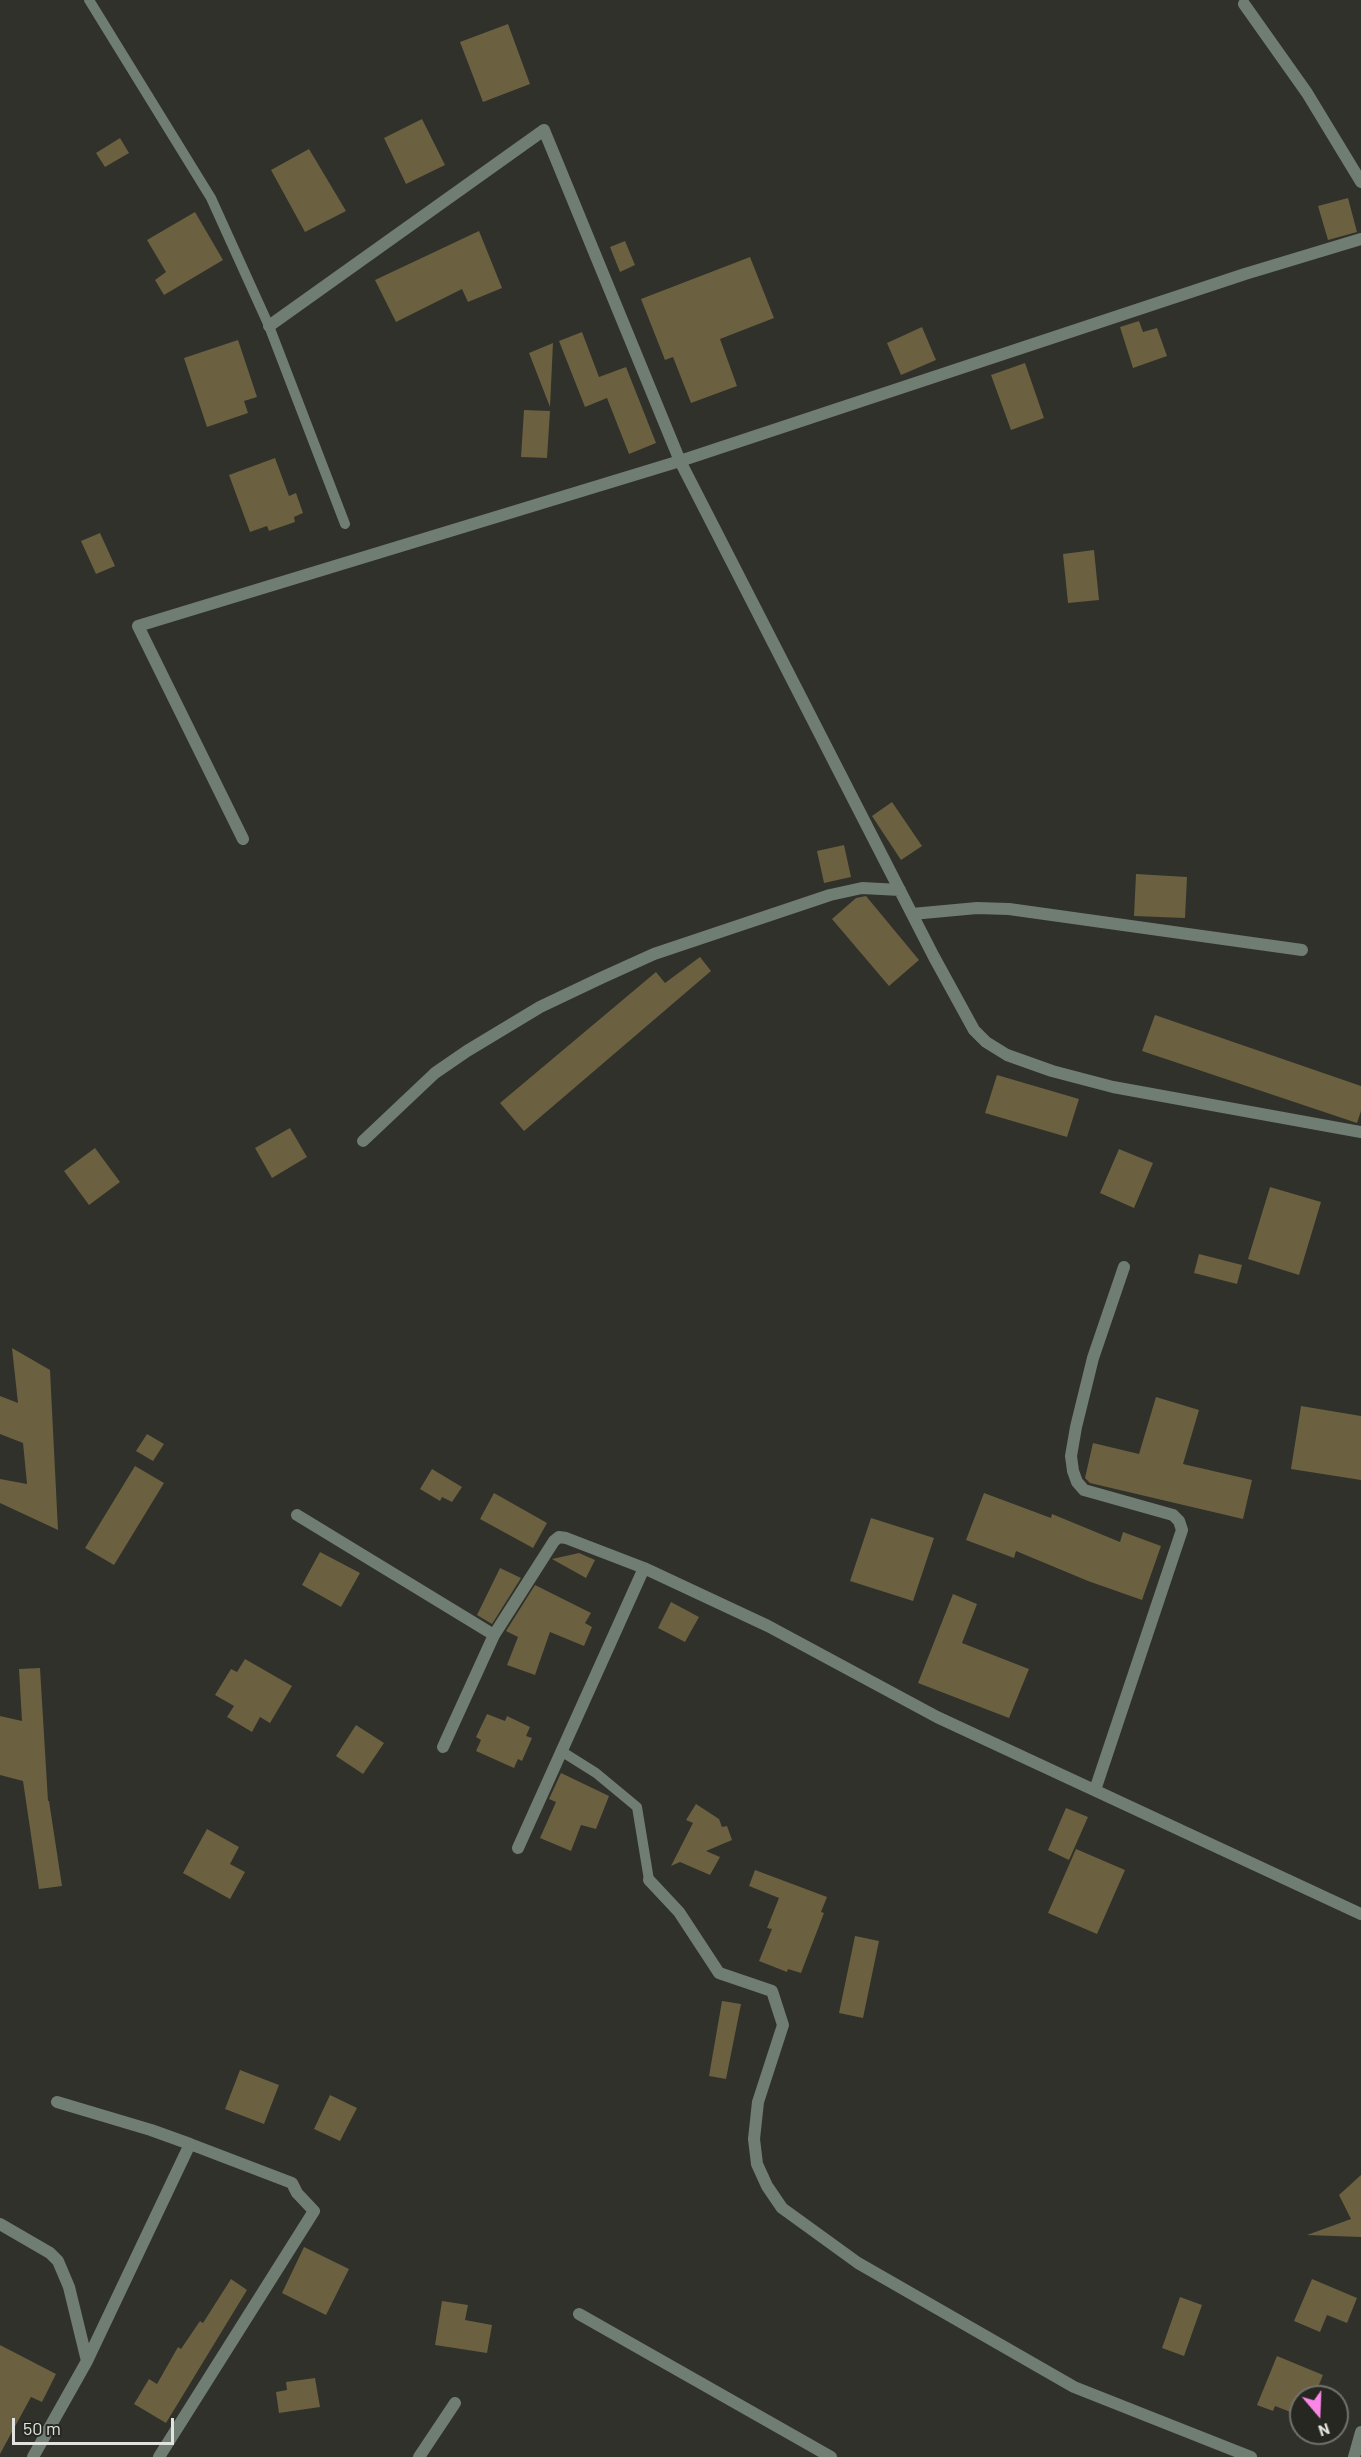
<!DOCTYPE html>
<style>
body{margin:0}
#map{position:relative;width:1361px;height:2457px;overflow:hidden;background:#2f312a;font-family:Barlow,sans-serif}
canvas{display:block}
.north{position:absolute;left:1289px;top:2385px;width:60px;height:60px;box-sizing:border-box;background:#252720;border:2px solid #71726c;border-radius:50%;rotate:161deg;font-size:16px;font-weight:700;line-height:24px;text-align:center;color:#e2e3df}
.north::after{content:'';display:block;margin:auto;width:21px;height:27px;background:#fa87e7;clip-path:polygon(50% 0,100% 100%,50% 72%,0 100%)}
.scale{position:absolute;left:12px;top:2418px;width:162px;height:27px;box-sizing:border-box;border:3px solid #e2e3df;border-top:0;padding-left:8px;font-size:18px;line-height:21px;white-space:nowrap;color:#e2e3df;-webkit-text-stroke:4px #252720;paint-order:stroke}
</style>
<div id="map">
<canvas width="1361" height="2457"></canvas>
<div class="north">N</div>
<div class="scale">50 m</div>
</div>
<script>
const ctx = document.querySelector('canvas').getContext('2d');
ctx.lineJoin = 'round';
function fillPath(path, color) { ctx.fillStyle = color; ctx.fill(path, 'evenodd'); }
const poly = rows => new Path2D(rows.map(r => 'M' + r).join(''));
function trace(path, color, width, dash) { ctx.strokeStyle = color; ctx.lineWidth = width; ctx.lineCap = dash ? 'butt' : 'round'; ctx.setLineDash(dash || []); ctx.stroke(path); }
fillPath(poly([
 [508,24,530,84,483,102,460,42],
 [422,119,445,165,406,184,384,138],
 [120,138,129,153,105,167,96,153],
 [309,149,346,211,305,232,271,170],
 [1348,198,1357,232,1328,240,1318,206],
 [195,212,223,260,164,295,155,280,166,272,147,240],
 [479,231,502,288,468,302,462,289,396,322,375,280],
 [625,241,635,265,620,272,610,247],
 [750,257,774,318,720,339,737,386,691,403,673,357,665,360,641,299],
 [1139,321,1143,332,1157,328,1167,356,1133,368,1120,327],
 [922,327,936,360,901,375,887,343],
 [582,332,599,377,626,367,656,443,629,454,607,398,585,407,559,341],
 [238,340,257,397,244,401,248,413,207,427,184,358],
 [553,343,550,407,529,353],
 [1025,363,1044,418,1011,430,991,375],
 [524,410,550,411,547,458,521,457],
 [275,458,289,496,296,493,303,513,294,517,295,522,269,531,267,526,250,532,229,475],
 [100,533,115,566,96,574,81,541],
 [1094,550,1099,600,1068,603,1063,554],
 [892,802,922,846,901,860,872,816],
 [844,845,851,877,824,883,817,851],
 [1136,874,1187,877,1185,918,1134,916],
 [866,896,919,960,889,986,832,919,856,898],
 [700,957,711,971,524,1131,500,1103,656,972,665,983],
 [1155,1015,1361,1086,1361,1111,1357,1123,1142,1051],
 [997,1075,1079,1099,1067,1137,985,1113],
 [290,1128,307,1157,272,1178,255,1148],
 [95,1148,120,1182,89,1205,64,1171],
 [1119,1149,1153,1163,1134,1208,1100,1193],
 [1270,1187,1321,1202,1299,1275,1248,1259],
 [1199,1254,1242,1265,1237,1284,1194,1273],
 [12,1348,50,1370,58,1530,0,1503,0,1479,27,1484,23,1443,0,1434,0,1396,18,1403],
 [1156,1397,1199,1410,1183,1464,1252,1480,1243,1519,1090,1483,1085,1478,1093,1443,1139,1454],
 [1301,1406,1361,1416,1361,1480,1291,1469],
 [147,1434,164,1444,153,1461,136,1451],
 [135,1466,164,1483,114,1565,85,1548],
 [432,1469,462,1487,452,1502,442,1497,440,1501,420,1489],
 [494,1493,547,1523,533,1548,480,1519],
 [984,1493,1051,1518,1052,1514,1120,1542,1123,1532,1161,1546,1142,1600,1088,1581,1016,1551,1014,1558,966,1540],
 [871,1518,934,1538,913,1601,850,1581],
 [320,1552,360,1573,341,1607,302,1585],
 [579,1553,595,1560,586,1578,552,1559],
 [500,1568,521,1578,492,1624,477,1615],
 [535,1585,591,1613,585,1623,592,1627,584,1646,550,1632,535,1675,507,1665,518,1637,506,1631],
 [953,1594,977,1604,962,1643,1029,1669,1009,1718,918,1683],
 [671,1602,699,1617,685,1642,658,1628],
 [245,1659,292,1686,270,1723,260,1717,252,1732,227,1717,234,1706,215,1695,231,1669,237,1672],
 [40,1668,48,1801,49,1801,62,1886,39,1889,23,1781,0,1775,0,1716,22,1721,19,1669],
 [487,1714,505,1721,507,1716,530,1727,526,1736,532,1738,522,1761,518,1759,514,1768,476,1751,481,1740,476,1737],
 [356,1725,384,1743,363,1774,336,1756],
 [561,1773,609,1796,596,1829,581,1825,571,1851,540,1838,556,1802,549,1799],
 [696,1804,719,1819,722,1827,727,1826,732,1840,706,1851,720,1857,710,1875,680,1862,671,1866,693,1823,686,1820],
 [1066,1808,1088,1817,1069,1860,1048,1850],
 [207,1829,239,1847,230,1864,245,1872,230,1899,183,1873],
 [1076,1849,1125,1870,1097,1934,1048,1913],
 [755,1870,827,1897,821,1912,824,1913,801,1973,788,1969,787,1972,759,1961,772,1929,767,1928,779,1898,749,1886],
 [855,1936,879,1941,863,2018,839,2013],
 [722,2001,741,2004,726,2079,709,2076],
 [240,2070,279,2085,264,2124,225,2109],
 [330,2095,357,2108,340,2141,314,2129],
 [1361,2175,1361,2237,1307,2235,1351,2219,1339,2195],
 [304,2247,349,2269,326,2315,282,2293],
 [231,2279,247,2290,166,2423,134,2404,149,2379,157,2384,178,2347,181,2349,200,2321,203,2323],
 [1312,2279,1357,2298,1347,2323,1327,2315,1320,2332,1294,2321],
 [1180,2297,1202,2305,1184,2356,1162,2348],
 [442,2301,468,2305,465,2320,492,2325,487,2353,435,2345],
 [0,2345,56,2374,42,2402,31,2397,0,2454],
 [1277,2356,1323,2375,1314,2397,1300,2397,1293,2413,1275,2406,1273,2411,1257,2405],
 [315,2378,320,2407,279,2413,276,2392,287,2390,286,2382]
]), '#6b6040');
trace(poly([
 [89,0,211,198,269,326,345,524],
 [561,1751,596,1773,637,1807,649,1880]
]), '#707d72', 10);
trace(poly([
 [1244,4,1307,93,1361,182],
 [269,326,544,130,680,461,934,957,974,1030,986,1042,1007,1055,1052,1071,1113,1087,1361,1132],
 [243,839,138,626,680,461,1245,274,1361,239],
 [912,914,977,908,1009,909,1302,950],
 [363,1141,435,1073,467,1051,540,1007,601,978,654,954,830,895,862,888,900,890],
 [297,1515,494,1635],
 [443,1747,494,1635,554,1541,559,1537,566,1538,644,1568,768,1626,937,1717,1361,1914],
 [1095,1790,1182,1530,1179,1521,1173,1515,1084,1490,1077,1482,1073,1471,1071,1456,1076,1427,1093,1358,1124,1267],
 [518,1848,644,1568],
 [649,1880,679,1912,719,1973,772,1991,783,2025,758,2102,754,2139,757,2164,767,2186,782,2208,858,2263,1074,2387,1251,2457],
 [0,2224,50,2253,58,2261,69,2287,87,2361],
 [579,2314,831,2457],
 [33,2457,87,2361,190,2144,151,2130,57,2102],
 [159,2457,314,2211,297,2193,292,2183,190,2144],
 [419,2457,455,2403],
 [1354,2457,1361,2432]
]), '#707d72', 12);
</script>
